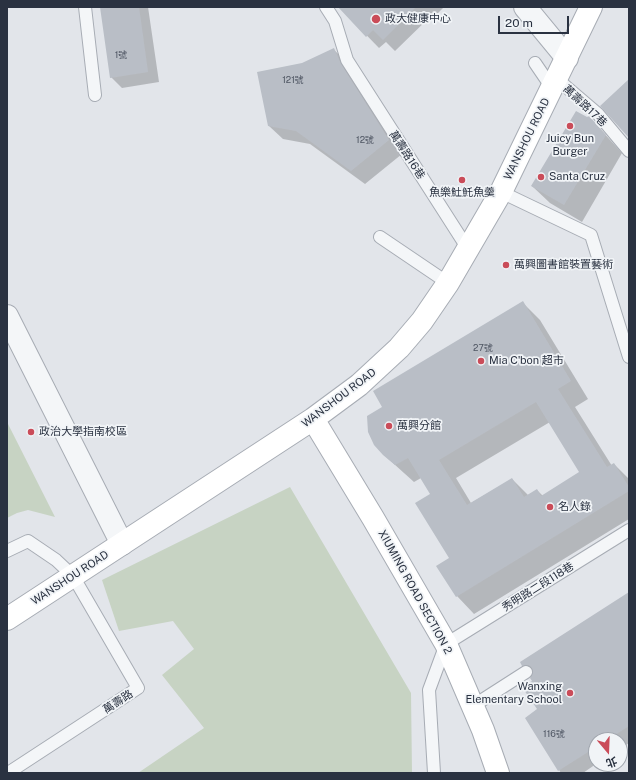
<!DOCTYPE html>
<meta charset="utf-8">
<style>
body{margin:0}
#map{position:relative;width:636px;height:780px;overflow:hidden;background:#e2e5ea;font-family:"Public Sans","Noto Sans TC",sans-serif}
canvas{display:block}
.frame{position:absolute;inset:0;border:8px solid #2a3241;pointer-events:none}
.north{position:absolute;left:588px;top:732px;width:40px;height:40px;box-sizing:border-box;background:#f1f4f7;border:1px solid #a1a6ae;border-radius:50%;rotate:161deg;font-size:11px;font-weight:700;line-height:16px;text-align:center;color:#2a3241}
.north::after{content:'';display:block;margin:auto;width:14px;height:18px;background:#ca4c59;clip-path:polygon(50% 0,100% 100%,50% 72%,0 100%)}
.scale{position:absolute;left:498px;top:16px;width:71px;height:18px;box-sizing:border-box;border:2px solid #2a3241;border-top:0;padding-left:5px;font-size:12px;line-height:14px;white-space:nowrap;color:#2a3241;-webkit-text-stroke:3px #f1f4f7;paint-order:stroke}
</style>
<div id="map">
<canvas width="636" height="780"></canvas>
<div class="frame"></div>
<div class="north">北</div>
<div class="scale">20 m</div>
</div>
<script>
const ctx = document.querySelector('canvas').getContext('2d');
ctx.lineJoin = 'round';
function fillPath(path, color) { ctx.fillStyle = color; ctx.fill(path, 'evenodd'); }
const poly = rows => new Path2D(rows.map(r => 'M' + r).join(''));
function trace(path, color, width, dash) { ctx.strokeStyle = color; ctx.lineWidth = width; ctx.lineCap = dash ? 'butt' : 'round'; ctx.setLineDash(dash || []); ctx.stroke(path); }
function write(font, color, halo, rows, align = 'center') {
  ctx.font = font + ' "Public Sans","Noto Sans TC",sans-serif'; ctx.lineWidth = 3.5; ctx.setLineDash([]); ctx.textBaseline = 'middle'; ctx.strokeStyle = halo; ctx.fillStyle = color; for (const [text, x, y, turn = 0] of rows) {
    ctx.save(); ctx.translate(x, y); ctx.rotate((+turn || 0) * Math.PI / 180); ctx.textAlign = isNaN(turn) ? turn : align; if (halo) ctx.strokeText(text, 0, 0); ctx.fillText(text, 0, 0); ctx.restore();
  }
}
fillPath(poly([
 [7,422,55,517,28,510,17,513,7,518],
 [290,487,411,693,412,773,138,773,204,728,162,675,194,649,173,621,119,631,102,580]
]), '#c7d3c3');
fillPath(poly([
 [101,7,148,7,159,82,122,88,111,77],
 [339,7,444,7,435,16,433,14,395,51,386,42,379,48],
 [334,50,348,63,402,154,365,184,310,144,283,139,269,126,303,64],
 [592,120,622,153,582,222,550,203,532,186],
 [522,302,540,320,588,399,575,407,612,466,614,464,629,479,629,519,474,614,457,596,450,558,431,494,421,478,414,482,384,455,383,407],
 [550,422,581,473,543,496,537,490,528,495,512,479,471,503,456,478],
 [629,593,629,743,620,749,620,740,596,740,596,764,583,773,561,773,526,718,538,710,533,675,523,665]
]), '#0003');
fillPath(poly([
 [100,7,139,7,148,72,110,78],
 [338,7,416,7,383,40,373,30,366,37],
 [334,48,341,64,389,140,351,171,296,131,268,126,257,72,302,63],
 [629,79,629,138,600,106],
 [576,111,587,117,589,116,606,135,564,205,531,186],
 [523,301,571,381,558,389,607,467,614,463,629,487,629,491,456,597,436,566,449,558,415,503,430,494,408,458,395,465,383,455,374,445,368,432,367,416,382,407,373,391],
 [536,402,579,472,541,496,537,489,524,497,512,478,467,505,439,460],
 [629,592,629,726,607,740,596,740,596,747,558,771,525,718,537,709,522,687,532,681,530,678,533,672,532,668,529,665,522,666,520,662]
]), '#b9bec6');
const lane = poly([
 [85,7,95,95],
 [326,7,335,21,347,60,468,249],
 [535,63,552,88],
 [557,79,598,114,629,151],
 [501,192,591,235,629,357],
 [380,237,448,283],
 [7,551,28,541,56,560,73,576,138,688,8,773],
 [473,706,526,672],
 [434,773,429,690,446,644,629,530]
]);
const street = poly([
 [525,7,567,58],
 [7,316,122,544]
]);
const secondary = poly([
 [313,419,373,518,446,644,483,730,498,773],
 [7,619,313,419,359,385,399,348,422,321,448,283,501,192,591,7]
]);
trace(lane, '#a7acb4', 14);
trace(street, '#a7acb4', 24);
trace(secondary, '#a7acb4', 24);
trace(lane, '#f4f6f8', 12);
trace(street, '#f4f6f8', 22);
trace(secondary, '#fff', 22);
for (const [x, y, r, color] of [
 [376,19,5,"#ca4c59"],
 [570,126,4,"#ca4c59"],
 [541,177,4,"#ca4c59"],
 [462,180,4,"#ca4c59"],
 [506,265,4,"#ca4c59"],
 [481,361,4,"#ca4c59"],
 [389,426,4,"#ca4c59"],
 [31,432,4,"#ca4c59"],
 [550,507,4,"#ca4c59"],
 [570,693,4,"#ca4c59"]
]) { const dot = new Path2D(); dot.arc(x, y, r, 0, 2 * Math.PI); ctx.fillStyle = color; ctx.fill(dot); trace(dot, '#f1f4f7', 1.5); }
write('9px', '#4e5562', null, [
 ["1號",121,55],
 ["121號",293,80],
 ["12號",365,140],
 ["27號",483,348],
 ["116號",554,734]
]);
write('11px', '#2a3241', '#f1f4f7', [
 ["政大健康中心",385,19],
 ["Juicy Bun",570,139,"center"],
 ["Burger",570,152,"center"],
 ["Santa Cruz",549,177],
 ["魚樂𩵚魠魚羹",462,193,"center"],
 ["萬興圖書館裝置藝術",514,265],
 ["Mia C'bon 超市",489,361],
 ["萬興分館",397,426],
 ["政治大學指南校區",39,432],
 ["名人錄",558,507],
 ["Wanxing",562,687,"right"],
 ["Elementary School",562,700,"right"]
], 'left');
write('11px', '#2a3241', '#f1f4f7', [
 ["萬壽路17巷",585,106,43],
 ["WANSHOU ROAD",527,139,-64],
 ["萬壽路16巷",407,155,57],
 ["WANSHOU ROAD",339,398,-37],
 ["WANSHOU ROAD",70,578,-33],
 ["秀明路二段118巷",538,587,-32],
 ["XIUMING ROAD SECTION 2",415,592,61],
 ["萬壽路",118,702,-33]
]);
</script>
